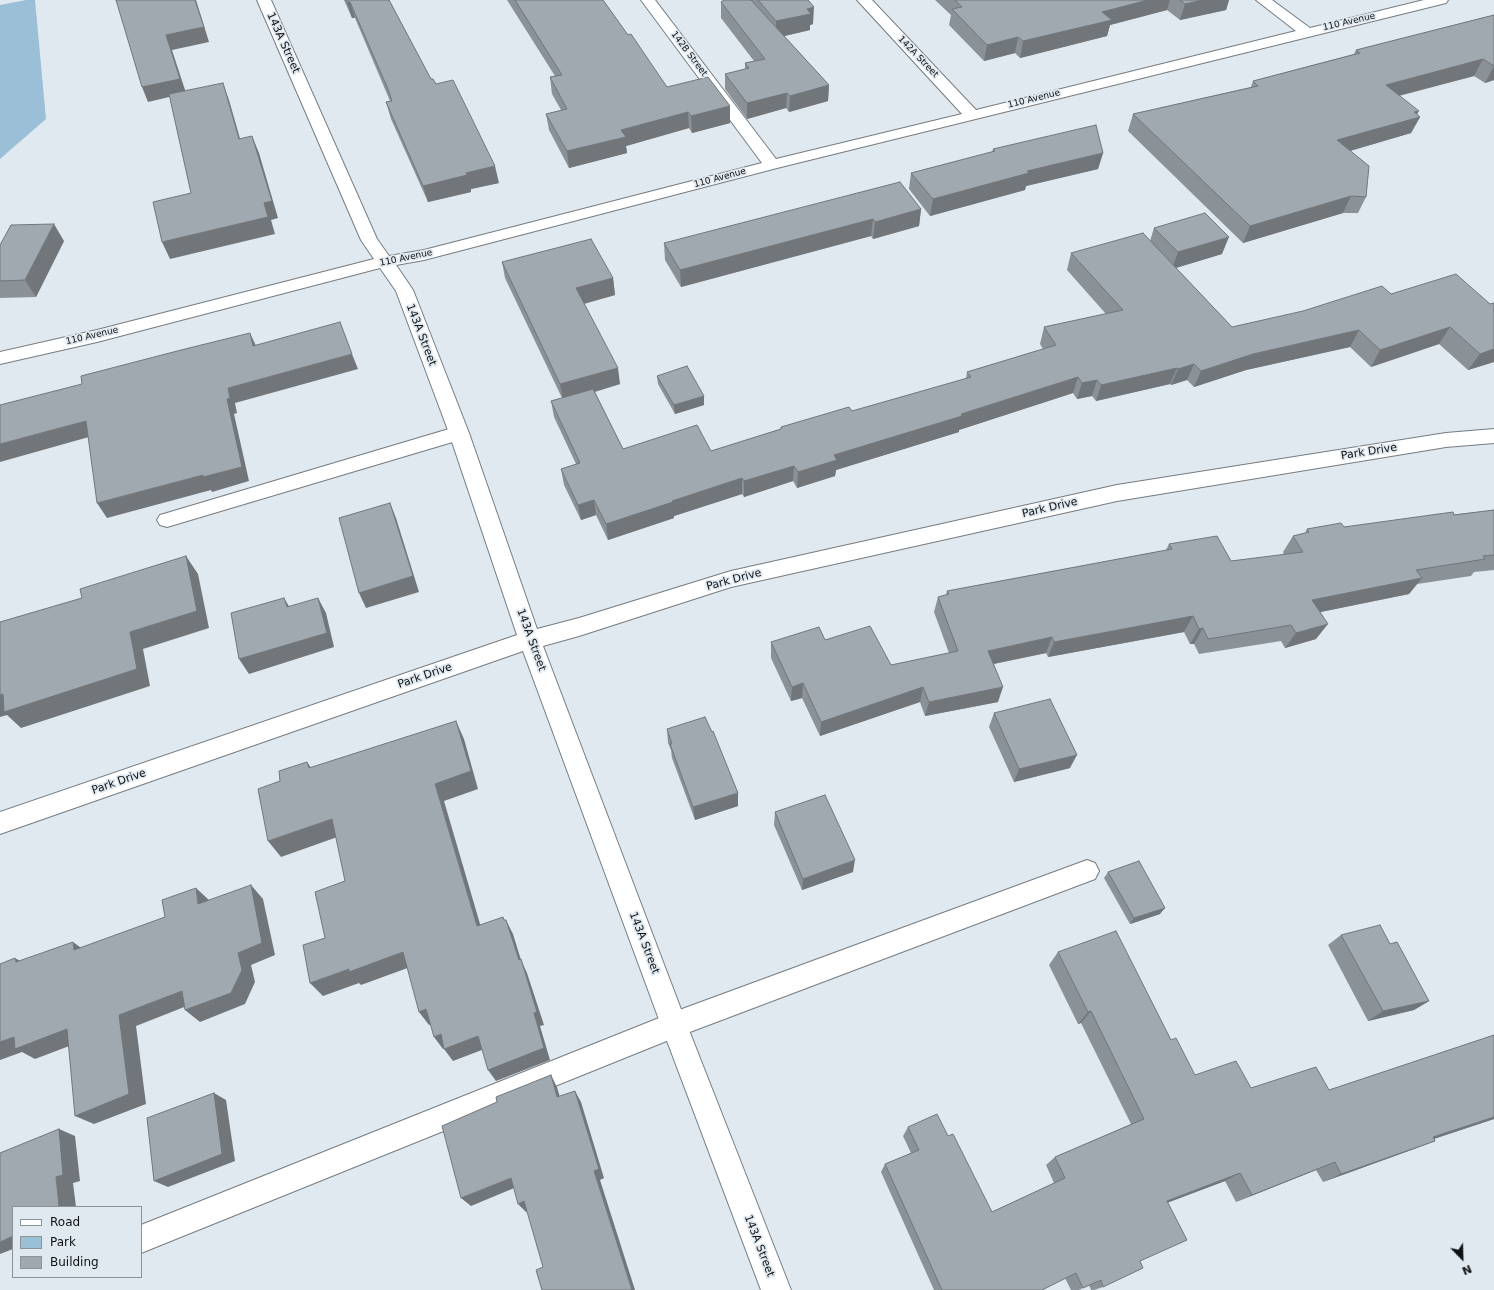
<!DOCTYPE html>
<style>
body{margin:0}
#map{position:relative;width:1494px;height:1290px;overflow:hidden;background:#e0e9ef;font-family:"DejaVu Sans",sans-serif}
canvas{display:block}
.legend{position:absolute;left:12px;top:1206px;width:130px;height:72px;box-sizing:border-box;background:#e0e9ef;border:1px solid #8c9397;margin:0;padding:5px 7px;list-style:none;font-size:12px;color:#0f1214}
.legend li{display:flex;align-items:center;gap:8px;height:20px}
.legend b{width:20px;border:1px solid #8c9397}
.north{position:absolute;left:1442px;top:1238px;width:40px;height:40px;-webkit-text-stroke:3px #e0e9ef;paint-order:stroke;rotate:157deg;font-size:11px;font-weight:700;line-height:16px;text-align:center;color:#0f1214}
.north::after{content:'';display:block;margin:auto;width:14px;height:18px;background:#0f1214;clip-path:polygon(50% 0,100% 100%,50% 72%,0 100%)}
</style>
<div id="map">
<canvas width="1494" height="1290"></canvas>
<ul class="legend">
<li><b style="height:5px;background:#fff"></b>Road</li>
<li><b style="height:11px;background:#9cbfd8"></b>Park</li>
<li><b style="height:11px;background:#a1a9b0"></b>Building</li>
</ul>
<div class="north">N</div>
</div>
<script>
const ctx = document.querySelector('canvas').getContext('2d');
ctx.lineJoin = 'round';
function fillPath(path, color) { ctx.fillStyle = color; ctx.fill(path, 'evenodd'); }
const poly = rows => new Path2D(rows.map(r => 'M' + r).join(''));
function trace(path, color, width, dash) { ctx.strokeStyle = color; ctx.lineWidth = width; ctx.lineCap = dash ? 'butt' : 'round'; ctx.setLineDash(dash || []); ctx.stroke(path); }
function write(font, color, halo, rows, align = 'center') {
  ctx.font = font + ' "DejaVu Sans",sans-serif'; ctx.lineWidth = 3.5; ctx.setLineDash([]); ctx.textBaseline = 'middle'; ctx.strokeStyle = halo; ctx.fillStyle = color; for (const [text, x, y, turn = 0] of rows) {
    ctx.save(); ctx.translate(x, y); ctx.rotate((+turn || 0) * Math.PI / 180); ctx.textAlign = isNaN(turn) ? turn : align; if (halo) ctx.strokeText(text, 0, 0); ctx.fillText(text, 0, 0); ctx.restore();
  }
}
fillPath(poly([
 [26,0,35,0,46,119,0,159,0,5]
]), '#9cbfd8');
const lane = poly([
 [459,426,466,428,468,433,466,438,167,527,160,525,157,520,160,515,167,513,459,426],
 [1087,860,1095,863,1099,871,1095,879,674,1038,141,1253,141,1225,674,1012,1087,860]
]);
const street = poly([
 [257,0,271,0,377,239,389,256,424,250,762,163,641,0,655,0,776,159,962,114,857,0,872,0,976,110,1296,31,1256,0,1272,0,1310,28,1424,0,1448,0,1446,3,777,168,424,260,396,265,413,290,469,433,537,629,579,618,731,571,1117,485,1446,433,1494,429,1494,443,1446,447,1117,501,731,587,579,636,543,646,687,1025,791,1290,761,1290,661,1025,523,651,0,834,0,812,517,635,449,433,396,291,380,268,97,342,0,364,0,352,97,330,374,259,361,240,257,0]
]);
trace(lane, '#747c82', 2);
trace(street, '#747c82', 2);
fillPath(lane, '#fff');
fillPath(street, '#fff');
fillPath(poly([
 [344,0,389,0,431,79,436,84,499,183,471,189,471,192,428,202,391,119,386,102,390,101,355,18,352,18],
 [507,0,603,0,628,35,667,87,730,106,730,123,692,133,689,128,626,146,627,153,569,168,549,130,546,114,561,110,552,94,550,77,555,76],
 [724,0,808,0,813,24,810,25,810,30,784,36,829,85,828,101,789,112,786,108,747,119,725,89,725,74,745,69,745,63,754,61,721,18,721,2],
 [935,0,1229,0,1226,10,1180,20,1167,10,1110,25,1107,36,1020,58,1015,53,984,61,949,25,951,15],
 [1494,15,1494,80,1485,83,1474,76,1399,96,1420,117,1411,133,1350,151,1366,197,1358,213,1343,213,1243,243,1128,131,1133,114,1251,87,1253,81,1354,54,1356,50],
 [993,149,1103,153,1098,169,1026,186,1025,190,930,216,909,189,911,173,992,152],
 [921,209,919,226,873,239,871,236,681,287,665,260,664,243],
 [1154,228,1222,254,1176,268,1232,327,1391,294,1490,304,1494,303,1494,362,1468,370,1439,344,1371,367,1350,347,1246,370,1194,387,1187,380,1171,385,1170,384,1096,401,1092,396,1077,399,1073,393,959,430,959,432,836,470,835,476,797,488,793,481,744,497,742,494,674,516,674,518,608,540,596,515,581,520,564,485,561,469,576,464,554,417,551,401,562,398,505,278,502,262,613,278,615,295,584,304,620,384,595,392,623,449,711,451,781,429,781,427,852,411,966,379,967,372,1043,349,1040,344,1044,327,1106,314,1067,270,1071,253,1150,241],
 [64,241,36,297,0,298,0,245],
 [657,376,704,405,675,414,658,384],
 [1494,510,1494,570,1474,572,1471,576,1417,584,1409,594,1320,612,1316,639,1285,648,1281,641,1199,654,1194,644,1190,644,1184,632,1048,657,1046,653,994,664,998,702,925,716,920,702,820,736,802,698,791,701,771,658,771,642,825,640,891,665,949,653,934,612,938,597,946,595,947,591,1166,550,1169,544,1231,561,1284,555,1283,552,1293,536,1305,533,1307,529,1344,527],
 [994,713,1070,768,1014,782,989,727],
 [667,729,712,732,738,793,738,806,695,820,672,758,671,750,668,743],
 [775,812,853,872,802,890,774,825],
 [1108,872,1160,914,1130,924,1104,878],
 [1341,935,1390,944,1429,1001,1414,1010,1368,1021,1328,945],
 [1058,952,1171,1040,1195,1075,1251,1088,1329,1090,1494,1119,1434,1139,1435,1141,1414,1149,1323,1182,1316,1170,1236,1202,1225,1181,1167,1203,1140,1261,1103,1287,1094,1290,1091,1290,1089,1285,1079,1290,1071,1290,1065,1278,1042,1290,934,1290,881,1172,885,1164,911,1153,903,1136,908,1127,948,1136,992,1212,1054,1183,1046,1165,1055,1157,1131,1124,1081,1023,1078,1024,1049,965]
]), '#8a9197');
fillPath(poly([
 [195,0,196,0,209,42,172,50,186,93,148,102,142,87,166,35],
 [1148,0,1170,0,1167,10,1110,25,1107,36,1020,58,1023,41,1102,12],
 [1203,0,1229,0,1226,10,1180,20,1185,4],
 [347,2,350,2,355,18,352,18],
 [814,7,813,24,810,25,810,30,776,38,776,21,807,9],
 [1018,37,1015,53,984,61,987,45],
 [1483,59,1474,76,1378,101,1386,85],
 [1494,66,1494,80,1485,83],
 [223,83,229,100,245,156,239,139],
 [829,85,828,101,789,112,790,96],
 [787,93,786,108,747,119,747,103],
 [730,106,730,123,692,133,691,116],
 [1419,111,1415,118,1420,117,1411,133,1329,157,1337,140],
 [688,112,689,128,626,146,627,153,569,168,567,151,621,130],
 [252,136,259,153,278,218,271,220,275,234,170,259,162,242,264,203],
 [1103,153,1098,169,1026,186,1025,190,930,216,933,199,1027,171],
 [495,166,499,183,471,189,471,192,428,202,423,186,466,173],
 [1351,196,1343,213,1243,243,1250,226],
 [921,209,919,226,873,239,875,222],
 [873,219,871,236,681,287,680,270],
 [54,224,64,241,36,297,25,280],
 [1229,237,1222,254,1172,269,1178,252],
 [613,278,615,295,579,305,576,288],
 [1450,327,1439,344,1371,367,1380,350],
 [1359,330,1350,347,1246,370,1194,387,1201,371,1253,354],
 [250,333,257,348,253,346],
 [1494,349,1494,362,1468,370,1480,354],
 [352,354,358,369,235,403,237,413,234,414,249,481,212,492,211,490,107,518,97,503,203,475,227,399,228,388],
 [1194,364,1187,380,1171,385,1178,369],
 [618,368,620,384,563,401,560,384],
 [1177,368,1170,384,1096,401,1101,385],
 [1078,377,1073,393,959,430,959,432,836,470,835,476,797,488,798,472,834,455],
 [1097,380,1092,396,1077,399,1082,383],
 [704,396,704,405,675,414,674,405],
 [86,421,96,435,0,462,0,444],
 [794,466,793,481,744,497,744,481],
 [742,478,742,494,674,516,674,518,608,540,606,524,672,501],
 [594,500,596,515,581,520,578,505],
 [390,503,396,518,419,592,366,608,359,593],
 [186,556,198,574,209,628,143,649,150,686,21,728,7,715,0,717,0,695,130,632],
 [1422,578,1409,594,1301,616,1312,600],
 [284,598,293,613,287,607],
 [318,598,326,613,334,647,249,674,239,659],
 [1193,616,1184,632,1048,657,1054,642],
 [1328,624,1316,639,1285,648,1296,633],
 [1203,628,1194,644,1190,644,1199,629],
 [1052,637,1046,653,983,666,988,651],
 [803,683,802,698,791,701,792,687],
 [923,687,920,702,820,736,821,722],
 [1003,687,998,702,925,716,929,702],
 [456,721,464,739,478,789,444,801,485,941,477,926,435,784],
 [1077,755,1070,768,1014,782,1019,769],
 [307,762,319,779,309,768],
 [738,793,738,806,695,820,693,807],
 [332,819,343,835,281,857,268,841],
 [855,860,853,872,802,890,803,879],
 [251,885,263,899,275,955,251,965,255,982,245,1004,200,1022,185,1010,238,953],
 [196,888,210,901,198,904],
 [1165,908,1160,914,1130,924,1134,918],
 [503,917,508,927,506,920,513,934,521,960,527,973,544,1025,540,1026,550,1060,496,1081,488,1070,519,960],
 [73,942,91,955,74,950],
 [403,952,413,966,361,985,359,983,323,996,310,983,349,969],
 [15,958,35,970,16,962],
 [182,991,197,1002,136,1026,146,1104,94,1124,75,1116,119,1015],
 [1429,1001,1414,1010,1368,1021,1383,1011],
 [426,1009,436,1022,429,1025,419,1012],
 [1091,1011,1081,1023,1078,1024,1088,1012],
 [67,1029,85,1040,35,1059,22,1052,0,1060,0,1042,14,1037],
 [441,1034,450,1046,443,1049,434,1037],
 [478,1036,487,1048,453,1061,444,1049],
 [551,1075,557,1087,563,1108,557,1097],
 [575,1091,581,1102,604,1178,600,1180,635,1290,632,1290,594,1171],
 [214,1093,226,1100,235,1161,168,1187,154,1181],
 [1494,1117,1494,1119,1412,1146,1433,1137],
 [59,1129,75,1136,80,1181,73,1183,76,1207,59,1207,56,1177],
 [1435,1141,1414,1149,1323,1182,1341,1174],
 [1335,1162,1316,1170,1236,1202,1252,1195],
 [1240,1173,1225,1181,1153,1208,1167,1201],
 [511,1178,519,1186,471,1206,461,1198],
 [524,1201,532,1209,526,1212,518,1204],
 [13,1236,13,1249,0,1254,0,1242]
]), '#71767b');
const building = poly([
 [116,0,195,0,204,27,166,35,180,79,142,87,116,0],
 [346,0,389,0,431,79,433,79,436,84,453,80,495,166,466,173,467,175,423,186,386,102,392,101,388,89,350,2,347,2,346,0],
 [515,0,603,0,628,35,631,34,667,87,708,77,730,106,691,116,688,112,621,130,626,137,567,151,546,114,567,109,550,77,562,75,515,0],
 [724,0,751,0,829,85,790,96,787,93,747,103,725,74,749,68,745,63,765,59,721,2,724,0],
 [758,0,808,0,814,7,807,9,811,14,776,21,758,0],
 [955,0,1148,0,1102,12,1112,20,1023,41,1018,37,987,45,952,9,962,7,955,0],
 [1180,0,1203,0,1185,4,1180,0],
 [1494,15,1494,66,1483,59,1386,85,1419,111,1414,112,1420,117,1337,140,1369,166,1366,197,1351,196,1250,226,1133,114,1258,86,1253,81,1360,53,1356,50,1494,15],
 [223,83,239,139,252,136,272,201,264,203,268,217,162,242,153,202,191,193,169,94,223,83],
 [1096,125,1103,153,1027,171,1029,173,933,199,911,173,995,151,993,149,1096,125],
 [900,182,921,209,875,222,873,219,680,270,664,243,900,182],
 [1205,213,1229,237,1178,252,1154,228,1205,213],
 [54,224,25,280,0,281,0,245,11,225,54,224],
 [1143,233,1232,327,1303,311,1382,286,1391,294,1456,274,1490,304,1494,303,1494,349,1480,354,1450,327,1380,350,1359,330,1253,354,1201,371,1194,364,1178,369,1177,368,1101,385,1097,380,1082,383,1078,377,961,414,962,416,834,455,837,460,798,472,794,466,744,481,742,478,672,501,673,502,606,524,594,500,578,505,561,469,580,463,551,401,593,389,623,449,697,425,711,451,781,429,781,427,849,407,852,411,971,377,967,372,1056,345,1044,327,1123,310,1071,253,1143,233],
 [591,239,613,278,576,288,618,368,560,384,502,262,591,239],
 [340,322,352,354,228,388,230,398,227,399,242,467,203,477,203,475,97,503,86,421,0,444,0,405,82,384,81,376,185,349,250,333,253,346,340,322],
 [687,366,704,396,674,405,657,376,687,366],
 [390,503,413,576,359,593,339,518,390,503],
 [1494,510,1494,555,1483,556,1485,559,1416,570,1422,578,1312,600,1328,624,1296,633,1291,625,1208,639,1203,628,1199,629,1193,616,1054,642,1052,637,988,651,1003,687,929,702,923,687,821,722,803,683,792,687,771,642,819,627,825,640,870,626,891,665,958,651,938,597,949,594,947,591,1172,549,1169,544,1217,536,1231,561,1303,552,1293,536,1309,532,1307,529,1341,523,1344,527,1453,512,1454,515,1494,510],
 [186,556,197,611,130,632,137,669,4,712,3,694,0,695,0,622,82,598,80,589,186,556],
 [284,598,287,607,318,598,327,633,239,659,231,613,284,598],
 [1050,699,1077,755,1019,769,994,713,1050,699],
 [705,717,712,732,713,731,738,793,693,807,670,744,672,744,667,729,705,717],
 [456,721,471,771,435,784,477,926,503,917,504,920,506,920,519,960,521,959,537,1012,534,1013,544,1048,488,1070,478,1036,444,1049,441,1034,434,1037,426,1009,419,1012,403,952,349,972,349,969,310,983,303,945,325,938,315,892,345,881,332,819,268,841,258,789,280,781,279,771,307,762,309,768,456,721],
 [825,795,855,860,803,879,775,812,825,795],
 [1139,861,1165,908,1134,918,1108,872,1139,861],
 [251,885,262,943,238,953,242,970,231,993,185,1010,182,991,119,1015,129,1094,75,1116,67,1029,15,1049,14,1037,0,1042,0,964,15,958,16,962,73,942,74,950,165,917,162,900,196,888,198,904,251,885],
 [1380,925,1390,944,1397,942,1429,1001,1383,1011,1341,935,1380,925],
 [1116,931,1171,1040,1176,1038,1195,1075,1236,1061,1251,1088,1316,1067,1329,1090,1494,1035,1494,1117,1433,1137,1435,1141,1341,1174,1335,1162,1252,1195,1240,1173,1167,1201,1187,1240,1140,1261,1143,1268,1103,1287,1101,1280,1083,1288,1076,1273,1042,1290,942,1290,885,1164,919,1150,908,1127,937,1114,948,1136,953,1134,992,1212,1065,1178,1055,1157,1144,1119,1091,1011,1088,1012,1058,952,1116,931],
 [551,1075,557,1097,575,1091,599,1169,594,1171,632,1290,542,1290,536,1270,543,1267,524,1201,518,1204,511,1178,461,1198,442,1126,497,1102,496,1097,551,1075],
 [214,1093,222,1154,154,1181,147,1118,214,1093],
 [59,1129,63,1175,56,1177,59,1207,13,1207,13,1236,0,1242,0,1153,59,1129]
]);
fillPath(building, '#a1a9b0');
trace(building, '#71767b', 1);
write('9px', '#0f1214', '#e0e9ef', [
 ["110 Avenue",1349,22,-13],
 ["142B Street",689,54,53],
 ["142A Street",918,57,46],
 ["110 Avenue",1034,99,-14],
 ["110 Avenue",720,178,-15],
 ["110 Avenue",406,258,-12],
 ["110 Avenue",92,336,-13]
]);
write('11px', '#0f1214', '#e0e9ef', [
 ["143A Street",283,43,66],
 ["143A Street",421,335,69],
 ["Park Drive",1369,452,-9],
 ["Park Drive",1050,508,-13],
 ["Park Drive",734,580,-15],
 ["143A Street",531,640,70],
 ["Park Drive",425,676,-19],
 ["Park Drive",119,782,-19],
 ["143A Street",644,943,69],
 ["143A Street",759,1246,69]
]);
</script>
